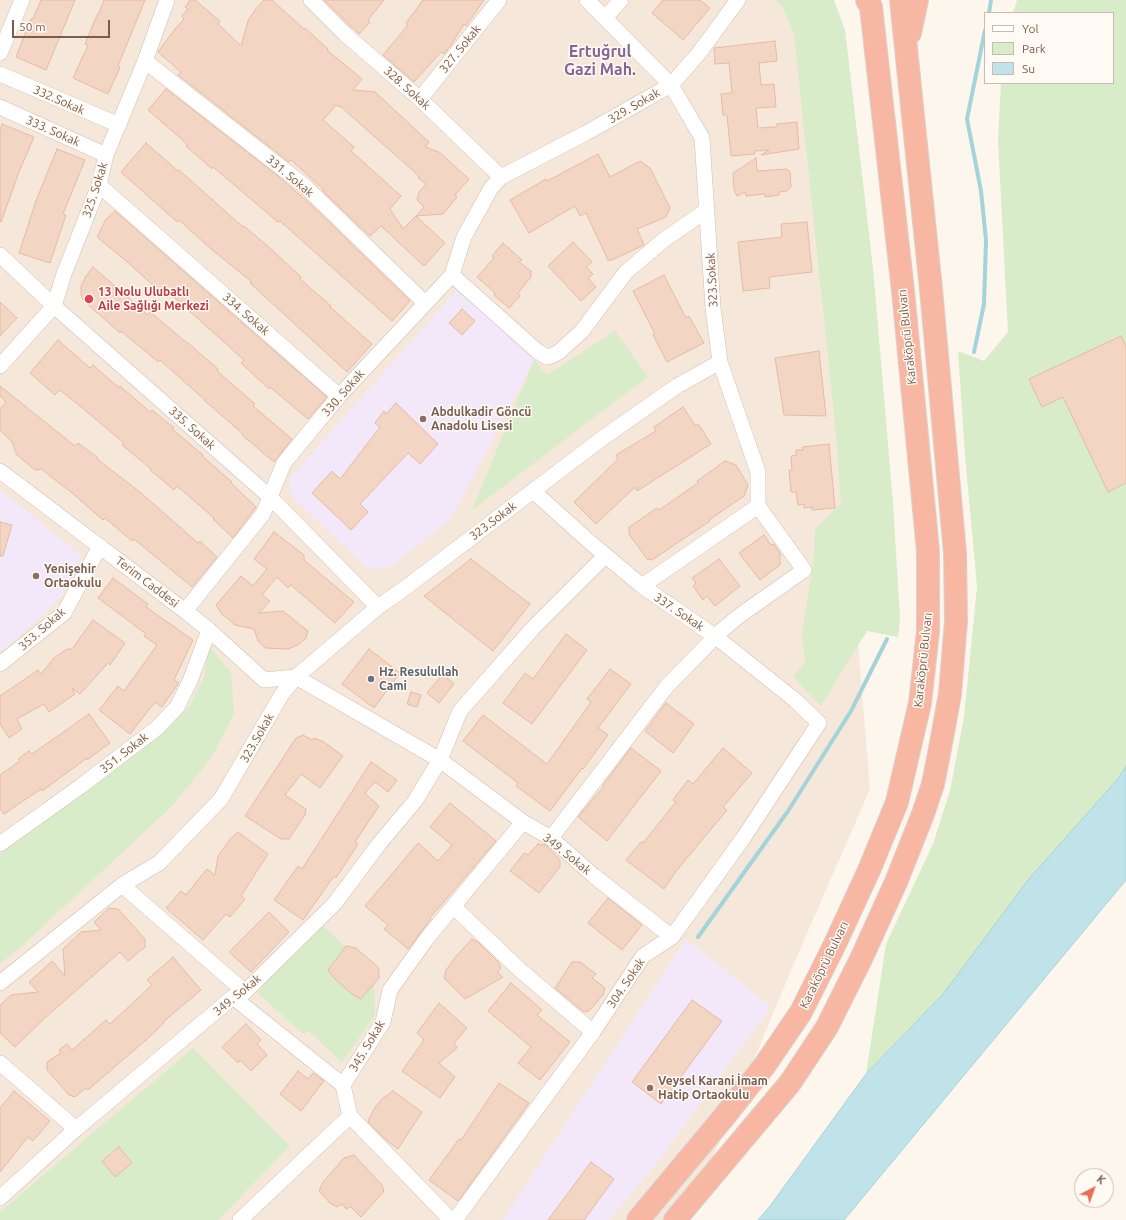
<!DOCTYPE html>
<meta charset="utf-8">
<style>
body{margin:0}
#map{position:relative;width:1126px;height:1220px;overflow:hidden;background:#fdf6ec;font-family:Ubuntu,sans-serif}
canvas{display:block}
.legend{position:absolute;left:984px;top:12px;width:130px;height:72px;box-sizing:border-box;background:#fffaf3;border:1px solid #cabbb1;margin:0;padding:5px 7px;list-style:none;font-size:12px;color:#7a5c4d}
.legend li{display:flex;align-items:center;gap:8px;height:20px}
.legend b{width:20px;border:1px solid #cabbb1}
.north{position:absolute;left:1074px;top:1168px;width:40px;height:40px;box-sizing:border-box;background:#fffaf3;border:1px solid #cabbb1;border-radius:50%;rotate:41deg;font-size:11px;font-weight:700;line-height:16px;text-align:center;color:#7a5c4d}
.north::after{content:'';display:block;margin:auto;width:14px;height:18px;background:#e76f51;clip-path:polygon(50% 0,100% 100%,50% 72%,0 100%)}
.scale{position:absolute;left:12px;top:20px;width:98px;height:18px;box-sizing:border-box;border:2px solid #7a5c4d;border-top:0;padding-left:5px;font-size:12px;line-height:14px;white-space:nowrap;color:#7a5c4d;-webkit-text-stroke:3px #fffaf3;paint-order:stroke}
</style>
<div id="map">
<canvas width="1126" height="1220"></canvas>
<ul class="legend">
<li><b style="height:5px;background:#fff"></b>Yol</li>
<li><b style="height:11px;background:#d8ecc9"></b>Park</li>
<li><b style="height:11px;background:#bfe3e8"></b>Su</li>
</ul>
<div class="north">K</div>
<div class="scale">50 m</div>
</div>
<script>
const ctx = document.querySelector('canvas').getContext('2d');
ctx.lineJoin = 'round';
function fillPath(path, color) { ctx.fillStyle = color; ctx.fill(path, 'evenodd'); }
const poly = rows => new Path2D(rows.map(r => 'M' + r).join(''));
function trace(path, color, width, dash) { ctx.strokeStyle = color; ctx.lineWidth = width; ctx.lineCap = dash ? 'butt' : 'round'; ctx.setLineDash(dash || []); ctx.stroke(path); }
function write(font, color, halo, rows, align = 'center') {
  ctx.font = font + ' Ubuntu,sans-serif'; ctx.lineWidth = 3; ctx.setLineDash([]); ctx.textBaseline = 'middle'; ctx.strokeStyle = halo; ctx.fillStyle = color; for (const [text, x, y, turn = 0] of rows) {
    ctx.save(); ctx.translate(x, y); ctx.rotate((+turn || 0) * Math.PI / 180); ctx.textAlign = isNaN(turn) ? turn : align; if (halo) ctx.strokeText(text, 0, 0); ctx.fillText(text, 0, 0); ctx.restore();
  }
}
fillPath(poly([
 [0,0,805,0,870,789,795,961,687,1220,0,1220]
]), '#f5e8da');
fillPath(poly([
 [458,289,529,349,534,360,451,519,392,566,369,570,291,496,290,478],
 [0,490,81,555,62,596,13,642,0,651],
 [686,939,771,1007,652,1169,609,1220,503,1220]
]), '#f3e8fa');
fillPath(poly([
 [776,0,834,0,845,30,873,268,893,503,900,619,898,637,867,631,821,706,793,677,805,662,802,634,814,558,815,529,841,503,835,424,794,34,783,8],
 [1017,0,1126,0,1126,766,1117,780,944,993,866,1074,886,944,933,844,950,791,964,717,977,587,965,455,958,351,984,361,1008,332,998,140,1001,83,1113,83,1113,13,1013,13],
 [615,331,648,377,472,510,534,360,547,375],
 [209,646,231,673,234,714,211,758,172,806,24,944,0,964,0,854,165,729,189,707,204,677],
 [322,925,374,974,375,1015,342,1062,308,1031,303,1034,257,992],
 [193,1048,290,1146,218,1220,0,1220,0,1212]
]), '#d8ecc9');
const water = poly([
 [1126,766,1126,880,844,1220,758,1220,770,1206,866,1074,944,993,1028,880,1117,780,1126,766]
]);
fillPath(water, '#bfe3e8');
trace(water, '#a5d3da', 1);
trace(poly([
 [989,13,991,0],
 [974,352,984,304,986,240,981,191,967,119,985,30],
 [698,937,788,811,851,711,887,639]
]), '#a5d3da', 4);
const building = poly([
 [41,0,75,0,46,70,16,57,31,19,33,19,41,0],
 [104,0,145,0,118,66,120,67,108,94,73,78,88,45,85,44,97,15,98,15,104,0],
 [190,0,195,0,220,21,218,24,241,46,248,21,255,10,264,0,272,0,304,29,305,28,328,49,327,50,362,79,353,90,375,92,429,142,425,147,439,152,469,179,455,195,457,197,443,214,416,216,424,207,417,200,419,192,426,184,418,178,419,176,340,106,339,107,336,105,323,120,354,147,351,151,401,196,390,209,403,229,416,216,445,243,424,266,381,226,370,236,323,191,324,190,291,160,289,162,178,75,181,72,158,52,175,29,184,19,182,16,188,9,185,7,190,0],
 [324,0,384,0,368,20,370,22,359,34,324,0],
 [423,0,484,0,466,26,464,24,451,45,444,54,441,52,414,82,383,55,408,25,406,23,423,0],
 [663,0,700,0,710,8,683,40,652,13,663,0],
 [775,41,777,61,759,63,761,85,774,84,776,107,756,108,758,128,776,127,777,124,797,122,799,149,761,155,769,150,755,151,755,154,731,156,727,115,723,115,721,94,732,93,729,63,715,64,714,48,775,41],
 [166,89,278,176,310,204,410,301,392,321,280,221,278,222,213,167,212,169,186,146,187,144,148,110,166,89],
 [2,124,34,137,19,172,1,222,0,221,0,131,2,124],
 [146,143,178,171,179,170,243,227,244,226,270,248,301,277,300,279,331,306,330,307,372,344,347,372,250,283,252,282,211,249,179,220,177,222,121,172,146,143],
 [57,149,85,160,63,214,66,215,50,263,19,253,36,201,57,149],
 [598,154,610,177,640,161,650,168,670,208,666,217,637,229,644,245,612,260,608,260,586,213,580,216,575,206,529,233,510,200,546,179,547,181,598,154],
 [756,158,757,171,787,169,790,172,791,187,787,191,779,192,779,195,765,197,765,194,746,196,745,192,737,196,734,189,733,173,756,158],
 [115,211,327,397,308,419,270,387,269,389,241,363,244,360,167,291,164,295,126,261,97,237,106,219,115,211],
 [807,222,812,272,769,277,770,288,743,291,738,242,782,237,781,224,807,222],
 [573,242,592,262,586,267,593,274,588,278,596,287,581,301,548,266,573,242],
 [503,243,522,260,519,262,531,271,531,277,518,293,520,296,509,308,494,295,495,293,477,277,494,258,492,256,503,243],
 [93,267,148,315,150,312,187,343,188,343,218,369,217,371,255,404,253,406,292,439,274,462,242,435,243,434,205,401,205,400,160,360,158,362,121,331,120,333,84,301,81,295,81,286,86,276,93,267],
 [664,275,686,318,689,316,704,343,667,362,653,335,655,334,633,291,664,275],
 [0,302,17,318,0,336,0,302],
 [462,309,475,321,462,335,449,323,462,309],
 [1121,336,1126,346,1126,483,1108,492,1063,397,1042,407,1029,379,1121,336],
 [58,340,90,368,93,365,119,388,120,386,150,412,152,410,174,428,172,429,203,455,202,456,232,482,231,483,256,507,233,538,213,519,214,518,177,486,174,490,150,470,151,469,122,445,124,443,86,411,60,390,55,395,30,373,58,340],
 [819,351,826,416,784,415,775,358,819,351],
 [0,386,75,446,78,443,98,458,97,459,140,492,198,543,200,541,217,557,192,587,134,539,132,541,105,518,103,520,72,493,41,469,35,470,17,455,12,442,0,430,0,409,6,402,0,396,0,386],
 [396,403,438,444,420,464,408,453,360,504,368,512,351,530,312,493,332,471,340,479,380,427,375,423,384,411,386,414,396,403],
 [683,407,695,425,699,425,711,444,637,491,635,487,596,524,574,502,618,459,616,455,656,431,654,427,683,407],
 [829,444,835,508,812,510,812,507,804,508,804,504,798,505,796,492,791,492,789,470,792,470,791,456,796,455,796,450,803,450,802,447,829,444],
 [725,461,736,465,748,485,744,496,709,520,710,521,652,560,647,559,629,534,629,527,657,508,659,510,698,483,697,481,725,461],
 [0,522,12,525,3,556,0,556,0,522],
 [274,532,304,555,304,560,354,602,335,623,291,585,288,588,277,577,262,595,270,601,259,613,283,611,308,631,306,638,298,645,288,649,265,648,258,641,254,629,235,625,221,613,216,605,241,576,253,586,267,569,254,559,274,532],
 [764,535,771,545,774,544,780,553,780,565,760,580,739,553,764,535],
 [471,559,530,604,493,651,424,596,471,559],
 [719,559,740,586,715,606,707,596,703,600,693,586,696,583,692,578,719,559],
 [113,578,148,604,146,607,193,640,174,680,179,683,178,684,162,707,155,702,130,734,99,710,118,686,124,691,157,645,144,636,146,634,98,598,113,578],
 [93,620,125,643,110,665,108,663,80,694,72,688,75,694,49,712,44,704,17,719,22,729,9,738,0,724,0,696,38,670,41,674,54,658,67,649,72,649,93,620],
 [566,634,587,650,532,724,503,703,525,673,533,679,566,634],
 [369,649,400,673,374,708,342,684,369,649],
 [610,669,631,684,598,728,608,735,583,769,582,768,550,811,516,786,518,783,463,741,483,715,547,764,591,702,587,699,610,669],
 [443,674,454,684,439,703,427,693,443,674],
 [411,692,421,695,417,707,407,704,411,692],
 [666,703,694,724,673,753,645,731,666,703],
 [89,714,110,743,87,760,87,758,42,791,41,789,4,814,0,809,0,775,20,761,18,759,29,751,32,754,89,714],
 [303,735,312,740,314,738,324,742,343,756,320,788,301,774,285,795,306,809,305,815,289,839,281,839,245,816,296,738,303,735],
 [631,748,661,771,607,841,578,817,604,786,603,785,631,748],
 [723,748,752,773,723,807,727,810,677,870,664,889,626,860,641,842,643,843,676,802,673,800,688,780,693,784,723,748],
 [371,762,397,780,388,792,375,782,365,793,379,806,355,842,358,844,336,878,334,876,303,920,274,900,298,866,302,869,371,762],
 [450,803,496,841,430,918,431,919,408,949,384,929,388,925,365,906,418,843,438,861,452,845,430,827,450,803],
 [238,832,268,854,241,896,245,899,230,917,226,914,203,940,166,908,181,891,186,895,207,869,215,875,218,856,231,838,238,832],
 [538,844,546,845,560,860,560,867,539,893,510,871,524,853,528,855,538,844],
 [608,898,642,925,622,950,588,923,608,898],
 [109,908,118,909,145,939,145,947,128,961,120,952,46,1017,15,1047,0,1033,0,1005,11,995,38,992,29,982,52,961,65,976,63,949,81,932,101,930,94,922,109,908],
 [269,912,289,932,251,972,229,952,269,912],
 [472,939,478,942,498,962,501,968,497,972,503,977,465,999,444,978,446,970,457,955,472,939],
 [346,946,356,948,378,967,379,971,379,978,361,999,353,995,335,979,328,970,346,946],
 [173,957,201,990,163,1022,164,1023,146,1040,88,1090,86,1088,75,1097,69,1095,47,1070,47,1062,61,1053,59,1050,67,1044,72,1050,106,1020,110,1024,152,985,147,980,173,957],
 [572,962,580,962,596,974,592,978,605,988,603,995,589,1011,584,1012,555,988,572,962],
 [511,983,542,1010,537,1015,570,1042,540,1080,518,1063,531,1047,488,1011,511,983],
 [692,1000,722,1021,661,1104,632,1082,692,1000],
 [439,1003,467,1028,454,1043,457,1048,439,1063,455,1077,440,1098,402,1071,424,1040,417,1033,439,1003],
 [246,1024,261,1040,257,1044,267,1055,251,1071,240,1060,238,1063,222,1047,246,1024],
 [298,1071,308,1079,313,1073,324,1081,301,1111,280,1094,298,1071],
 [499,1083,529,1103,458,1201,429,1180,459,1139,461,1140,499,1083],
 [14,1091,50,1121,33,1141,28,1137,0,1172,0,1108,14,1091],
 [393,1091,422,1112,398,1149,385,1139,368,1122,369,1119,375,1107,383,1098,393,1091],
 [119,1147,132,1163,115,1177,102,1161,119,1147],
 [354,1155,382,1185,384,1191,361,1217,351,1207,346,1209,342,1204,337,1207,330,1203,319,1191,323,1182,344,1158,354,1155],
 [591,1162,614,1179,584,1220,548,1220,591,1162]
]);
fillPath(building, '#f3d5c3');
trace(building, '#e6bba3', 1);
const minor = poly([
 [311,0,345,34,420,99,501,177],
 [605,18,621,0],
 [0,53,22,0],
 [145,61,306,187,425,303],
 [0,74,119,125],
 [420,99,499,0],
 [0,107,106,155],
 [99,185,339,396],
 [0,255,54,306,270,497,378,607],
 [452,275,537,351,547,357,551,356,559,352,582,331,626,272,665,239,707,210],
 [0,366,54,306,64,274,99,185,106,155,145,61,167,0],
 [0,471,185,611,209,630,264,680,296,677,440,760,523,822,551,838,594,876,672,937],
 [642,586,758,506],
 [185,611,263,514,284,463,339,396,452,275,464,237,491,188,501,177,586,133,671,85,699,53,738,0],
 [0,664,64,613,100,546],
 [551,838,667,686,722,630,739,616,804,570,758,506,758,472,720,362],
 [0,844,81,786,157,728,177,707,190,681,209,630],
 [122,885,245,992],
 [454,907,520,970,593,1032],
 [0,983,122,885,159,863,221,799,282,694,296,677,378,607,405,588,604,437,677,386,720,362,713,308,702,138,671,85,587,0],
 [233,997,343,1085],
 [0,1063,76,1129],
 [350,1116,451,1220],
 [0,1198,76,1129,233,997,245,992,335,903,379,844,415,801,440,760,460,711,533,628,605,556],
 [240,1220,350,1116,343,1085,383,1022,390,990,428,937,523,822],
 [455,1220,593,1032,643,956,672,937,744,837,819,723,795,700,716,637,642,586,592,544,533,491]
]);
const highway = poly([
 [910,33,917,0],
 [638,1220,724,1117,765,1065,801,1012,835,944,870,868,897,802,920,703,928,631,928,551,903,291,871,7,867,0],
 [675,1220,790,1083,827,1027,861,959,896,882,923,814,933,784,939,754,950,694,956,621,955,553,931,289,901,0]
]);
trace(minor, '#d1beb0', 16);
trace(highway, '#dad1cd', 24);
trace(minor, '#fff', 15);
trace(highway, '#f7b7a3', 22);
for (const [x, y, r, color] of [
 [89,299,5,"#e0444e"],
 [423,419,4,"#8d6e63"],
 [36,576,4,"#8d6e63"],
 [371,679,4,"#6b7280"],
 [650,1088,4,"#8d6e63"]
]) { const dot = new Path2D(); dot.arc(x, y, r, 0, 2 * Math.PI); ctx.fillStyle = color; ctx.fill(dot); trace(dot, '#fffaf3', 1.5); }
write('12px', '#7a5c4d', '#fffaf3', [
 ["327. Sokak",460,49,-51],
 ["328. Sokak",407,88,42],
 ["332.Sokak",59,100,24],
 ["329. Sokak",634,106,-30],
 ["333. Sokak",53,131,24],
 ["331. Sokak",290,176,40],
 ["325. Sokak",95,190,-72],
 ["323.Sokak",712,280,-93],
 ["334. Sokak",246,314,41],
 ["Karaköprü Bulvarı",907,337,-96],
 ["330. Sokak",343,393,-49],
 ["335. Sokak",192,428,42],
 ["323.Sokak",493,521,-37],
 ["Terim Caddesi",147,582,37],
 ["337. Sokak",679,612,34],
 ["353. Sokak",42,629,-41],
 ["Karaköprü Bulvarı",923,660,-84],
 ["323.Sokak",257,738,-60],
 ["351. Sokak",124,753,-38],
 ["349. Sokak",567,854,39],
 ["Karaköprü Bulvarı",824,965,-64],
 ["304. Sokak",626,983,-56],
 ["349. Sokak",237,995,-39],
 ["345. Sokak",367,1046,-59]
]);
write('bold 12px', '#be3a42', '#fffaf3', [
 ["13 Nolu Ulubatlı",98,292],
 ["Aile Sağlığı Merkezi",98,306]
], 'left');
write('bold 12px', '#785e54', '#fffaf3', [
 ["Abdulkadir Göncü",431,412],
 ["Anadolu Lisesi",431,426],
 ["Yenişehir",44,569],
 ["Ortaokulu",44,583],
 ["Veysel Karani İmam",658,1081],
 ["Hatip Ortaokulu",658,1095]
], 'left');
write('bold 12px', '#5b616d', '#fffaf3', [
 ["Hz. Resulullah",379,672],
 ["Cami",379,686]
], 'left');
write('bold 16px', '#846695', '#fffaf3', [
 ["Ertuğrul",600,52],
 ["Gazi Mah.",600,70]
]);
</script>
